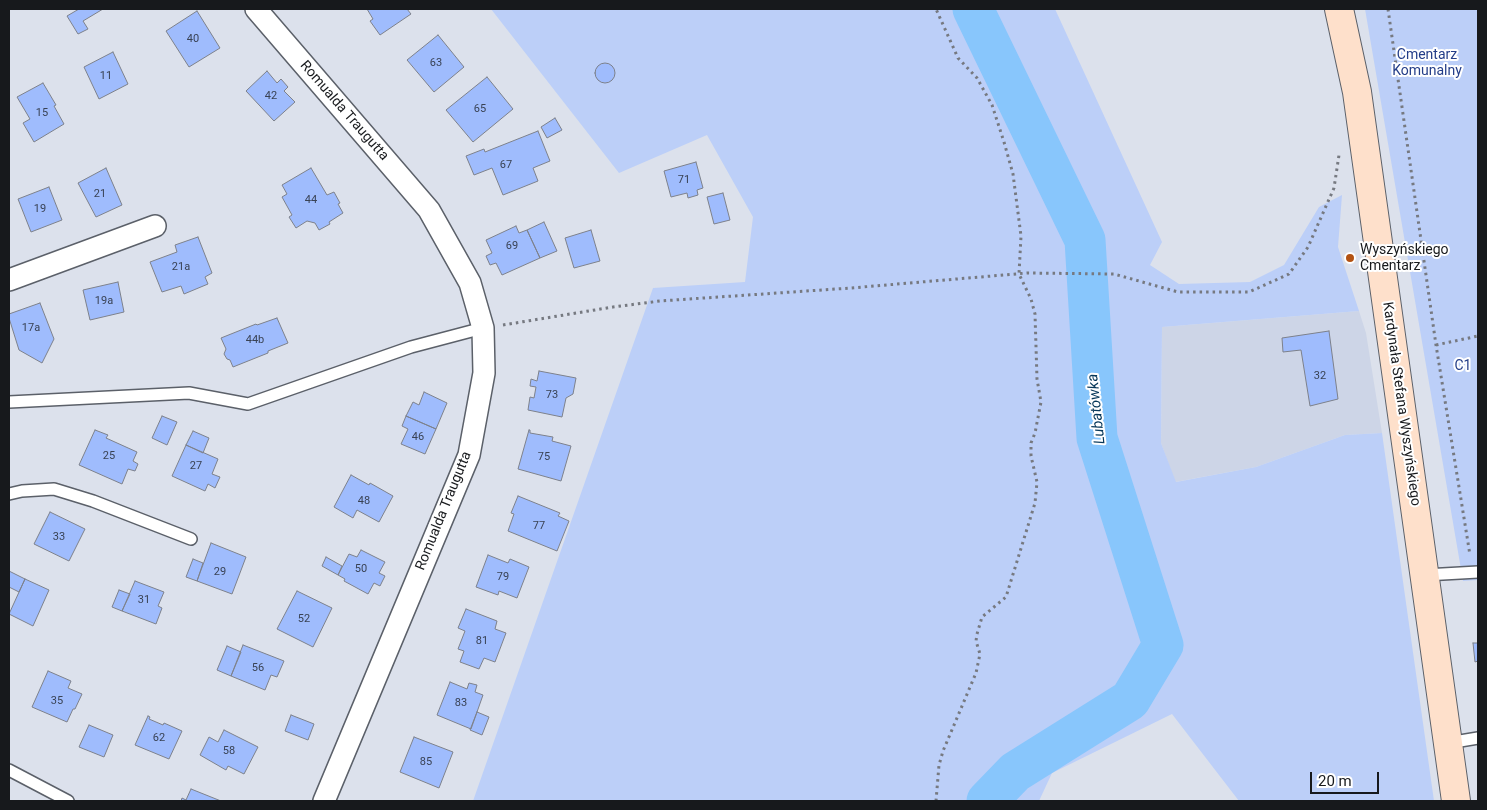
<!DOCTYPE html>
<meta charset="utf-8">
<style>
body{margin:0}
#map{position:relative;width:1487px;height:810px;overflow:hidden;background:#dce1ec;font-family:Roboto,sans-serif}
canvas{display:block}
.frame{position:absolute;inset:0;border:10px solid #17191c;pointer-events:none}
.scale{position:absolute;left:1310px;top:772px;width:69px;height:22px;box-sizing:border-box;border:2px solid #17191c;border-top:0;padding-left:6px;font-size:15px;line-height:18px;white-space:nowrap;color:#17191c;-webkit-text-stroke:4px #fff;paint-order:stroke}
</style>
<div id="map">
<canvas width="1487" height="810"></canvas>
<div class="frame"></div>
<div class="scale">20 m</div>
</div>
<script>
const ctx = document.querySelector('canvas').getContext('2d');
ctx.lineJoin = 'round';
function fillPath(path, color) { ctx.fillStyle = color; ctx.fill(path, 'evenodd'); }
const poly = rows => new Path2D(rows.map(r => 'M' + r).join(''));
function trace(path, color, width, dash) { ctx.strokeStyle = color; ctx.lineWidth = width; ctx.lineCap = dash ? 'butt' : 'round'; ctx.setLineDash(dash || []); ctx.stroke(path); }
function write(font, color, halo, rows, align = 'center') {
  ctx.font = font + ' Roboto,sans-serif'; ctx.lineWidth = 4; ctx.setLineDash([]); ctx.textBaseline = 'middle'; ctx.strokeStyle = halo; ctx.fillStyle = color; for (const [text, x, y, turn = 0] of rows) {
    ctx.save(); ctx.translate(x, y); ctx.rotate((+turn || 0) * Math.PI / 180); ctx.textAlign = isNaN(turn) ? turn : align; if (halo) ctx.strokeText(text, 0, 0); ctx.fillText(text, 0, 0); ctx.restore();
  }
}
fillPath(poly([
 [1359,311,1366,333,1382,433,1345,435,1256,467,1175,482,1161,443,1162,327]
]), '#cdd5e7');
fillPath(poly([
 [491,9,1055,9,1162,242,1150,265,1179,284,1250,282,1284,265,1319,207,1342,195,1338,247,1359,311,1162,327,1161,443,1176,482,1256,467,1345,435,1382,433,1434,801,1239,801,1172,714,1052,773,1039,801,473,801,653,288,745,282,753,217,707,135,619,173],
 [1365,9,1478,9,1478,580,1463,581]
]), '#bccff8');
trace(poly([
 [973,9,1085,240,1097,438,1163,645,1130,700,1015,772,987,801]
]), '#88c6fc', 41);
const building = poly([
 [79,9,103,9,83,21,88,29,78,34,67,16,79,9],
 [367,9,407,9,411,14,380,35,370,21,373,19,367,9],
 [197,11,220,48,189,67,166,31,197,11],
 [438,35,464,67,434,92,407,60,438,35],
 [113,52,128,84,99,99,84,67,113,52],
 '595 73a10 10 0 1 1 20 0a10 10 0 1 1-20 0Z',
 [267,71,277,83,281,79,288,87,284,91,295,102,274,121,246,91,267,71],
 [487,77,513,109,473,142,446,110,487,77],
 [43,83,56,105,54,106,64,124,34,142,23,123,30,119,17,97,43,83],
 [555,118,562,130,547,138,541,127,555,118],
 [538,131,550,161,533,168,538,181,503,195,492,168,474,175,466,156,484,149,485,152,538,131],
 [696,162,703,188,697,190,698,195,688,198,687,193,671,197,664,171,696,162],
 [106,168,122,205,96,217,78,183,106,168],
 [311,168,327,195,334,192,340,203,338,204,343,213,329,222,330,224,319,230,315,223,307,221,296,228,289,217,292,215,282,197,287,194,282,185,311,168],
 [49,187,62,220,31,232,18,199,49,187],
 [723,193,730,220,714,224,707,197,723,193],
 [544,222,557,251,540,258,527,230,544,222],
 [516,226,519,233,527,230,540,258,502,275,496,263,490,265,486,256,492,253,486,240,516,226],
 [591,230,600,261,574,268,565,238,591,230],
 [198,237,212,273,205,277,208,284,184,294,181,286,162,292,150,262,177,252,175,245,198,237],
 [118,282,124,312,90,320,83,290,118,282],
 [40,303,54,339,42,363,19,350,9,318,9,314,40,303],
 [277,318,288,343,268,351,268,353,233,367,230,360,227,359,224,354,226,349,221,338,256,324,257,325,277,318],
 [1329,331,1338,399,1310,406,1301,350,1283,352,1282,338,1329,331],
 [539,371,576,378,573,394,566,398,562,417,528,410,530,397,534,398,536,387,530,386,531,379,537,381,539,371],
 [424,392,447,403,436,429,406,416,413,402,419,405,424,392],
 [162,416,177,422,167,445,152,438,162,416],
 [406,416,436,429,425,454,401,444,408,429,402,426,406,416],
 [95,430,108,435,106,438,137,452,133,461,138,464,135,471,128,469,122,484,79,465,95,430],
 [529,430,530,430,530,433,553,437,552,441,571,446,561,481,518,469,529,430],
 [193,431,209,438,203,453,186,445,193,431],
 [186,445,218,459,212,474,220,477,215,488,208,484,205,491,172,476,186,445],
 [351,475,369,485,370,483,393,496,379,522,357,510,353,518,334,507,351,475],
 [518,496,560,513,558,516,569,521,557,551,508,531,514,514,511,513,518,496],
 [50,512,85,529,69,561,34,544,50,512],
 [211,543,246,557,232,594,197,581,211,543],
 [361,550,385,562,379,573,385,576,380,586,374,583,368,594,344,581,345,579,338,575,349,554,357,557,361,550],
 [488,555,508,563,510,559,529,567,517,598,499,591,498,595,476,587,488,555],
 [326,557,342,566,338,575,322,566,326,557],
 [193,559,203,563,197,581,186,577,193,559],
 [9,571,25,579,19,592,9,587,9,571],
 [25,579,49,590,33,626,9,614,25,579],
 [135,581,164,592,158,606,162,608,156,624,122,611,135,581],
 [119,590,130,594,122,611,112,607,119,590],
 [297,591,332,608,313,647,277,629,297,591],
 [466,609,497,621,495,629,506,633,495,662,484,658,479,669,460,662,464,651,458,649,465,631,458,628,466,609],
 [1473,643,1478,643,1478,661,1475,662,1473,643],
 [243,645,284,661,277,677,271,675,265,690,231,676,243,645],
 [227,646,241,652,231,676,217,670,227,646],
 [48,671,71,681,68,688,82,694,75,709,73,709,67,722,32,707,48,671],
 [450,682,467,689,469,683,477,685,475,692,483,695,471,729,437,715,450,682],
 [477,712,489,717,482,735,470,730,477,712],
 [291,715,314,724,308,740,285,731,291,715],
 [148,716,150,717,149,719,163,725,164,723,182,731,169,759,135,745,148,716],
 [89,725,113,735,104,757,79,747,89,725],
 [224,730,258,747,244,774,228,766,226,770,200,755,209,737,218,742,224,730],
 [414,737,453,752,439,788,400,772,414,737],
 [191,789,221,801,181,801,182,798,186,800,191,789]
]);
fillPath(building, '#9fbcfd');
trace(building, '#7d818b', 1);
const lane = poly([
 [9,402,189,393,248,404,411,347,483,328],
 [9,494,22,491,54,489,93,501,191,539],
 [1425,575,1478,572],
 [1448,743,1478,738],
 [9,770,68,801]
]);
const street = poly([
 [256,9,429,210,470,283,483,328,484,373,469,455,324,801],
 [9,280,155,226]
]);
const secondary = poly([
 [1339,9,1357,92,1456,801]
]);
trace(lane, '#5b6069', 14);
trace(street, '#5b6069', 24);
trace(secondary, '#5b6069', 30);
trace(poly([
 [1388,9,1436,345,1470,555],
 [503,325,613,307,660,301,851,288,1027,273,1114,274,1178,292,1249,292,1289,274,1308,247,1334,188,1339,155],
 [1436,345,1478,336],
 [936,801,939,765,943,751,976,673,980,654,976,641,977,634,982,617,1006,597,1035,503,1037,482,1031,456,1031,443,1035,433,1041,402,1037,379,1035,314,1031,299,1019,274,1021,236,1013,174,1004,142,992,105,977,78,958,58,936,9]
]), '#767980', 3, [2.5, 4]);
trace(lane, '#fff', 11);
trace(street, '#fff', 21);
trace(secondary, '#fee0cb', 28);
for (const [x, y, r, color] of [
 [1350,258,5,"#b35212"]
]) { const dot = new Path2D(); dot.arc(x, y, r, 0, 2 * Math.PI); ctx.fillStyle = color; ctx.fill(dot); trace(dot, '#fff', 2); }
write('11px', '#394254', null, [
 ["40",193,39],
 ["63",436,63],
 ["11",106,76],
 ["42",271,96],
 ["65",480,109],
 ["15",42,113],
 ["67",506,165],
 ["71",684,180],
 ["21",100,194],
 ["44",311,200],
 ["19",40,209],
 ["69",512,246],
 ["21a",181,267],
 ["19a",104,301],
 ["17a",31,328],
 ["44b",255,340],
 ["32",1320,376],
 ["73",552,395],
 ["46",418,437],
 ["25",109,456],
 ["75",544,457],
 ["27",196,466],
 ["48",364,501],
 ["77",539,526],
 ["33",59,537],
 ["50",361,569],
 ["29",220,572],
 ["79",503,577],
 ["31",144,600],
 ["52",304,619],
 ["81",482,641],
 ["56",258,668],
 ["35",57,701],
 ["83",461,703],
 ["62",159,738],
 ["58",229,751],
 ["85",426,762]
]);
write('14px', '#233d88', '#fff', [
 ["Cmentarz",1427,55],
 ["Komunalny",1427,71],
 ["C1",1463,366]
]);
write('14px', '#17191c', '#fff', [
 ["Romualda Traugutta",344,111,49],
 ["Kardynała Stefana Wyszyńskiego",1401,404,82],
 ["Romualda Traugutta",444,511,-68]
]);
write('14px', '#17191c', '#fff', [
 ["Wyszyńskiego",1360,250],
 ["Cmentarz",1360,266]
], 'left');
write('italic 15px', '#063759', '#fff', [
 ["Lubatówka",1097,409,-96]
]);
</script>
